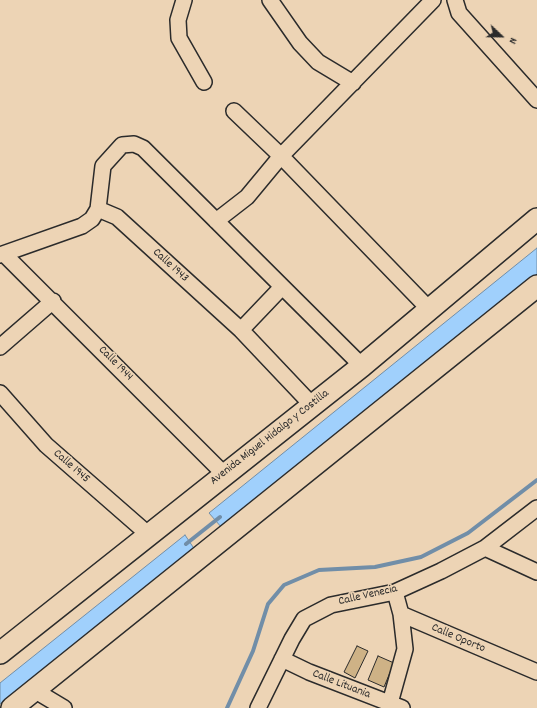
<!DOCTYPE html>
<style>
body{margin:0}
#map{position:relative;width:537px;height:708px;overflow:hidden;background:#edd4b5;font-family:Dekko,sans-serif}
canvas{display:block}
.north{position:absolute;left:481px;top:16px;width:40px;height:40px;-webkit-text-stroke:3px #edd4b5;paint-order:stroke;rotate:112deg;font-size:11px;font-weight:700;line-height:16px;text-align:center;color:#2b2b2b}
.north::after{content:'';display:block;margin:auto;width:14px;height:18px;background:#2b2b2b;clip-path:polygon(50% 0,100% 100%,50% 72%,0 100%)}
</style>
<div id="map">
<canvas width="537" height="708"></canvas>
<div class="north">N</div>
</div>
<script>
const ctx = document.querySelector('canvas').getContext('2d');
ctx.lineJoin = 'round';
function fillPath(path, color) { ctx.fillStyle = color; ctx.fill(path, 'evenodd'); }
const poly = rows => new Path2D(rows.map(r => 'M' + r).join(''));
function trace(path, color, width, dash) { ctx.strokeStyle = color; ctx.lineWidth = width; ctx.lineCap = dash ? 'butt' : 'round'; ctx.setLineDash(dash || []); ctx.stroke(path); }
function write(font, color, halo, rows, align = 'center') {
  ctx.font = font + ' Dekko,sans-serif'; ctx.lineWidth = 3; ctx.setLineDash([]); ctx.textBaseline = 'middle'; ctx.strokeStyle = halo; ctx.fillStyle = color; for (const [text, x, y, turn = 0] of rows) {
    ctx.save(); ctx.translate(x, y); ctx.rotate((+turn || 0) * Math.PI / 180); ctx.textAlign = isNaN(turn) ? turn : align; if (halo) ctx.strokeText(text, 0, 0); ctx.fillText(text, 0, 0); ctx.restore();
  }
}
const water = poly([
 [537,248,537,277,222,528,209,513,537,248],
 [185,535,195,550,0,704,0,683,185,535]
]);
fillPath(water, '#a0d0fc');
trace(water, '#718ea8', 1);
trace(poly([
 [186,544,220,517],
 [227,708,253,651,268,604,284,585,319,570,375,567,421,557,468,533,537,480]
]), '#718ea8', 4);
const building = poly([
 [357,646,368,651,355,678,344,672,357,646],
 [378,656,394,663,384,687,368,680,378,656]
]);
fillPath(building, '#ceb286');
trace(building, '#2b2b2b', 1);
const minor = poly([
 [184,0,178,20,179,38,204,82],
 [270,0,300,43,318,62,353,83],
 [455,0,459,13,537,100],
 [234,111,281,156,429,309],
 [98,209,117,217,241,330,312,405],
 [216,221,247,197,281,156,433,0],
 [0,255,82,226,92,219,98,209,103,166,122,145,134,144,143,148,362,366],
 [5,255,225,475],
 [241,330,282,287],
 [0,347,53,301],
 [0,393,46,445,149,535],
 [485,548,537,572],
 [395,592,401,614,537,672],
 [282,659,309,672,402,708],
 [34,690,64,708],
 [390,703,405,649,401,614],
 [258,708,292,639,304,619,331,605,395,592,441,571,485,548,537,508]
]);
const secondary = poly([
 [0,653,362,366,537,219],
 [12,708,537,286]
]);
trace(minor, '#2b2b2b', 18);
trace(secondary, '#2b2b2b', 24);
trace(minor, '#edd4b5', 15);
trace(secondary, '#edd4b5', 21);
write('12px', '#2b2b2b', '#edd4b5', [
 ["Calle 1943",170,266,42],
 ["Calle 1944",115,364,45],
 ["Avenida Miguel Hidalgo y Costilla",270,438,-38],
 ["Calle 1945",71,467,41],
 ["Calle Venecia",368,596,-13],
 ["Calle Oporto",458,639,23],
 ["Calle Lituania",341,685,21]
]);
</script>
